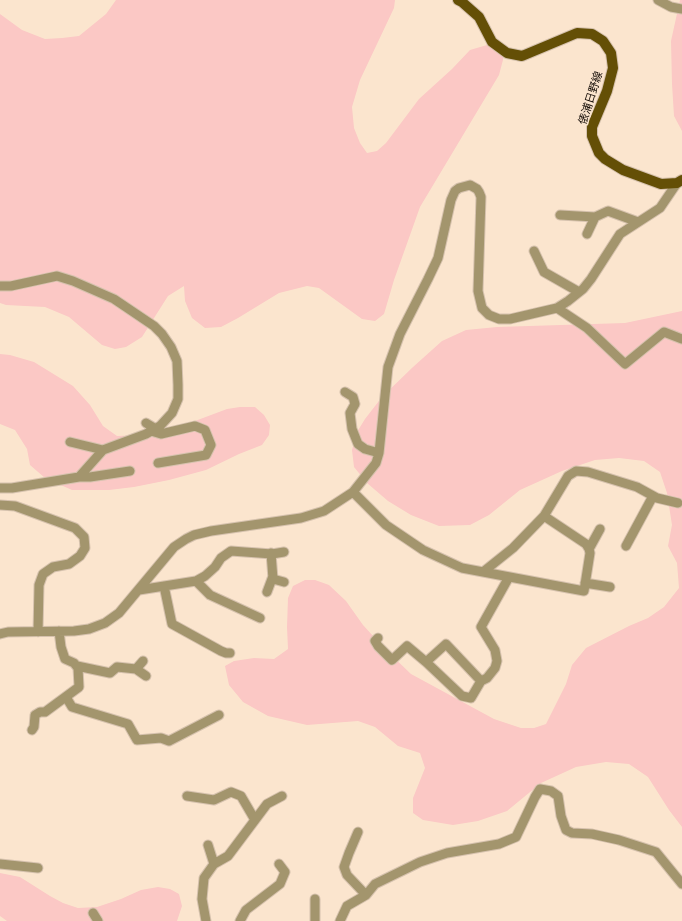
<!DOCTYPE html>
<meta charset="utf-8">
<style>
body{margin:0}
canvas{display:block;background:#fbe5ce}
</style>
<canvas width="682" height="921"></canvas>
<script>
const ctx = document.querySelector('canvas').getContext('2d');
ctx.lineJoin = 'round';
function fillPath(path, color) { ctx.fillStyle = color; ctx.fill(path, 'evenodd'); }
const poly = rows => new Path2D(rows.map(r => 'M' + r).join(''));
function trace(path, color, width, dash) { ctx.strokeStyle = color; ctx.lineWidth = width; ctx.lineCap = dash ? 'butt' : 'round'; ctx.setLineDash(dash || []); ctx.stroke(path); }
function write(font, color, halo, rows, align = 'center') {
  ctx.font = font + ' "PT Sans","Noto Sans JP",sans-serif'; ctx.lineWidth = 3; ctx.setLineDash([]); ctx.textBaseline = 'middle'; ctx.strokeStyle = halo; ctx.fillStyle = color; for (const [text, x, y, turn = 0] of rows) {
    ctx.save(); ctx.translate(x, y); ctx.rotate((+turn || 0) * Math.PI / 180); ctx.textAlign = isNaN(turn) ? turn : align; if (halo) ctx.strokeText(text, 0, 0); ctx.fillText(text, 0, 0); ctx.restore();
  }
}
fillPath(poly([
 [116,0,395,0,394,8,360,80,352,107,354,128,360,143,367,153,377,151,386,143,419,99,452,69,470,50,487,45,495,47,504,56,499,75,420,207,394,280,384,314,375,321,362,319,319,288,307,286,279,293,238,318,221,327,205,328,192,318,185,301,184,286,168,296,142,337,126,347,115,349,102,345,69,317,45,307,6,305,0,303,0,14,22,30,45,39,62,38,79,36,106,14],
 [680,0,682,0,682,131,674,116,672,84,671,41],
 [682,311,682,827,669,810,648,777,629,764,606,762,576,767,541,783,507,811,478,821,453,825,423,820,413,813,413,798,425,768,420,753,398,746,375,727,358,721,307,725,268,716,243,702,229,685,225,666,234,661,254,658,274,659,288,649,287,627,288,598,293,586,305,580,315,580,329,585,346,601,363,625,384,648,411,674,494,719,521,728,534,728,546,724,566,684,572,665,586,648,629,626,648,618,664,607,679,588,677,563,668,546,672,525,667,493,660,472,644,461,619,458,595,460,562,471,520,490,489,515,470,525,439,526,411,515,388,501,367,483,354,467,352,450,357,432,365,419,382,397,413,367,442,341,466,330,497,327,625,323],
 [0,354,10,355,34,362,73,386,90,405,103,426,117,436,141,435,171,430,227,409,240,407,255,407,264,415,270,425,269,435,262,445,239,454,206,470,169,480,134,487,109,490,72,490,45,478,30,465,27,449,15,430,0,424],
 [0,873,20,877,50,896,63,903,78,908,97,907,121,899,141,890,158,887,170,889,179,894,182,906,177,921,7,921,0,916]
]), '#fbc8c5');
const minor = poly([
 [658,0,671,7,682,9],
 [560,215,595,217,608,211,638,222],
 [587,234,595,217],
 [534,251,544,272,579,292],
 [0,286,11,286,57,276,73,281,114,299,154,326,162,334,171,347,177,361,178,385,178,399,172,413,160,426,146,434,103,450,79,477,12,488,0,488],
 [557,308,587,328,625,364,664,332,682,339],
 [345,392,353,397,355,404,350,413,352,429,358,444,365,449,379,453],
 [146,423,156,429],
 [151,431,161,434,195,426,205,430,211,445,206,455,158,463],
 [70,442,103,450],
 [79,477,90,477,130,471],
 [353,492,386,525,423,550,462,568,584,591,590,553,589,549,586,544,544,516],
 [0,505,15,506,75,528,84,537,85,548,80,556,69,564,53,567,43,574,39,585,38,632],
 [626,546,653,496],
 [589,549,600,529],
 [271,553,273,579,284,582],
 [483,572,513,548,544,516,568,476,576,471,588,472,637,487,657,498,678,503],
 [196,581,210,595,260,618],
 [585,583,610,587],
 [164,586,172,624,221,651,226,653,230,653],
 [139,590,196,581,205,576,215,567,221,558,231,551,272,554,284,552],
 [267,592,273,576],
 [0,634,8,632,74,631,89,629,105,623,119,613,174,547,186,539,194,535,211,531,301,518,324,511,353,492,376,463,379,453,388,367,400,334,428,279,438,258,451,200,455,191,459,188,470,185,477,189,479,192,481,197,478,291,482,308,489,315,499,319,510,319,557,308,568,301,583,289,591,279,620,234,660,208,677,183],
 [378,638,375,641,378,646,392,660,407,646,426,662],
 [77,666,110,673,117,667,136,669,146,676],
 [136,669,143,661],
 [481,681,471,698,462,696,426,662,446,644,481,681,487,678,495,668,497,661,495,650,481,627,509,577],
 [66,697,72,707,128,724,137,740,161,738,169,741,219,715],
 [32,730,34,727,35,715,40,712,45,712,79,687,78,668,74,663,65,659,61,647,59,631],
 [187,796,214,800,231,792,241,796,255,820],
 [358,832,349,853,344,867,347,875,366,895],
 [0,864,38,868],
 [214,864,228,856,267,804,282,796],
 [315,899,315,921],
 [93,913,98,921],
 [206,921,202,899,204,878,214,864,208,845],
 [240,921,246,910,280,884,285,872,279,864],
 [340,921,347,906,366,895,375,884,420,862,447,853,499,844,516,837,535,797,540,789,551,791,558,796,561,816,566,830,572,833,592,834,619,840,656,852,682,884]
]);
const major = poly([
 [458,0,462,2,479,17,492,42,507,53,522,56,577,33,592,34,603,41,611,53,613,68,607,91,592,127,592,136,599,153,605,159,623,170,661,184,677,183,682,180]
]);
trace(minor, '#d6c2ae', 11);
trace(major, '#d6c2ae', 12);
trace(minor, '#a3956d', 9);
trace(major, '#644f06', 10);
write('11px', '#130b05', '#fbe5ce', [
 ["俵浦日野線",591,98,-72]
]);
</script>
